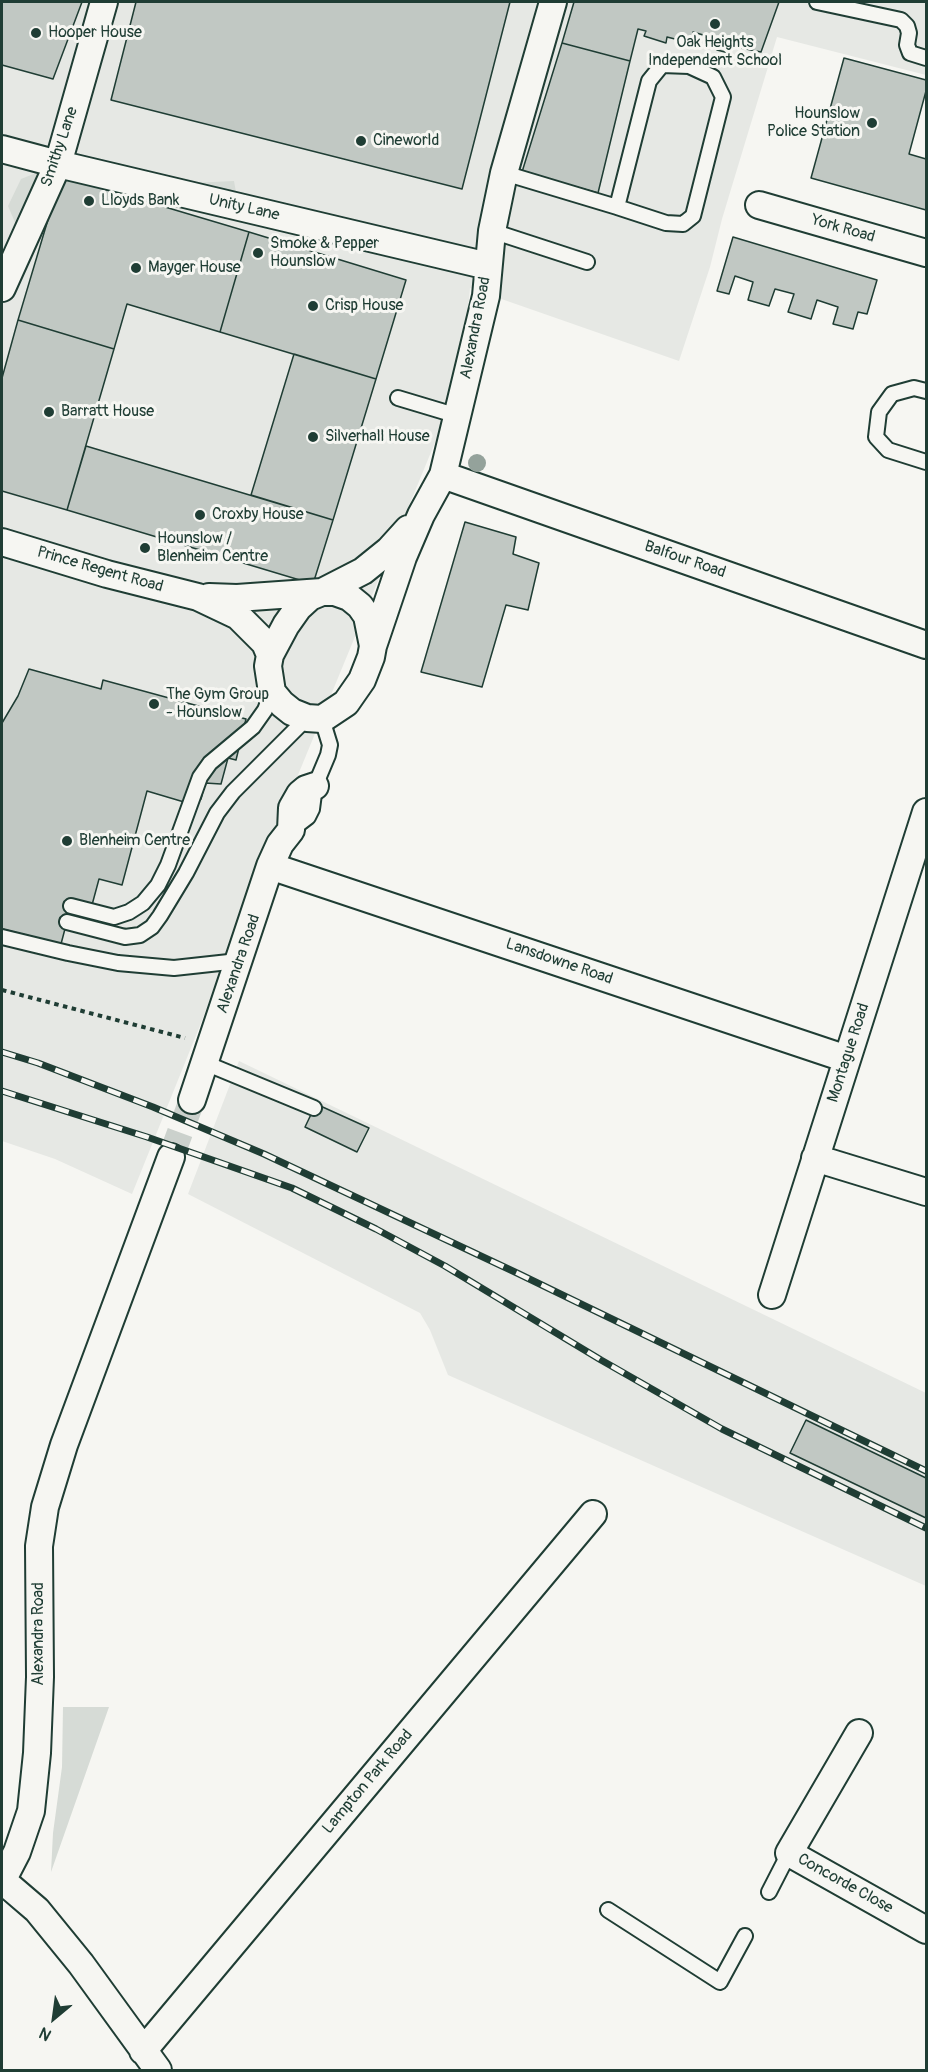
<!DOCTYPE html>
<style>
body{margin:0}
#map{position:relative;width:928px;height:2072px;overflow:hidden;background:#f6f6f2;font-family:Pangolin,sans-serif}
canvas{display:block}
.frame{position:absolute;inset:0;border:3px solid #1f3d34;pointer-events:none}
.north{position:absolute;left:24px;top:1988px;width:60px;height:60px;-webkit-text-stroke:4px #f6f6f2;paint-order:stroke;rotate:209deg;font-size:16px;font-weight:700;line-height:24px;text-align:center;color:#1f3d34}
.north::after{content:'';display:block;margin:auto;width:21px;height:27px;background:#1f3d34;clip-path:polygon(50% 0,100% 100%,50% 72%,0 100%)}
</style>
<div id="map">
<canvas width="928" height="2072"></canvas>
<div class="frame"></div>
<div class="north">N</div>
</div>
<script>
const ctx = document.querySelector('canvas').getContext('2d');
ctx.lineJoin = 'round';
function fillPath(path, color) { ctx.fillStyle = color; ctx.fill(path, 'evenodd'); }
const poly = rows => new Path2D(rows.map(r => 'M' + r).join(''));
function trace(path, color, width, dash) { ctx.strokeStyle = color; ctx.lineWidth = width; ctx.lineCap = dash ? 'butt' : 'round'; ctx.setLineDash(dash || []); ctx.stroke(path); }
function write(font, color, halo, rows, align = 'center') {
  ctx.font = font + ' Pangolin,sans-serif'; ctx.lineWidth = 6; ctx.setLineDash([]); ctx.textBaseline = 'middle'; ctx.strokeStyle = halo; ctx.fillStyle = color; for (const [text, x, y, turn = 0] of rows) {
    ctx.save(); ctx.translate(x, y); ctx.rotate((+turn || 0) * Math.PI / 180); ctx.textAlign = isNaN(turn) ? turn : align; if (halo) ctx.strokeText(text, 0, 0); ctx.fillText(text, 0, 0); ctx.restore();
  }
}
fillPath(poly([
 [2,2,926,2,926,75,777,37,722,219,710,267,679,361,470,288,462,377,279,821,199,1028,132,1194,55,1159,2,1141],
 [239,1061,926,1393,926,1586,448,1375,430,1330,420,1313,188,1194]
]), '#e6e8e4');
fillPath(poly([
 [41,171,42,172,17,227,8,206,21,179],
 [234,181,237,198,192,183],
 [63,1707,109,1707,51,1872,53,1833,62,1767]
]), '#d6dbd6');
const building = poly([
 [2,2,82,2,53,79,2,65,2,2],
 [136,2,510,2,462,189,111,100,136,2],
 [574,2,779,2,761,52,731,46,729,53,717,50,718,44,708,41,710,37,693,32,691,43,667,37,666,43,644,36,646,31,638,29,630,61,562,43,574,2],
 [562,43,630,61,598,193,522,172,562,43],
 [844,58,926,80,926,91,909,154,926,159,926,210,811,178,844,58],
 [61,176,249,232,220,332,127,304,114,349,18,320,61,176],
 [249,232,406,280,376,379,220,332,249,232],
 [733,237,877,280,867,314,858,312,853,329,833,324,838,307,817,300,811,319,788,312,794,294,775,289,769,306,748,300,753,282,735,276,729,294,717,291,733,237],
 [18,320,114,349,67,510,2,491,2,378,18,320],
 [294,354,376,379,333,520,251,495,294,354],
 [86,446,333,520,313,584,67,510,86,446],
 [465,522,516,537,513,554,539,563,528,610,506,605,482,687,421,672,465,522],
 [29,669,101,689,103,680,246,719,236,760,228,758,221,784,205,783,201,799,186,794,184,802,147,791,122,885,99,879,92,905,71,906,61,944,2,929,2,723,18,696,29,669],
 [316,1104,369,1128,357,1152,305,1127,316,1104],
 [806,1420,926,1478,926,1518,790,1453,806,1420]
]);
fillPath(building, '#c1c8c3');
trace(building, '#1f3d34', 1.5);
trace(poly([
 [171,1157,192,1100]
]), '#cbd1cc', 26, [26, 13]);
const lane = poly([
 [817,2,901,20,907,26,909,33,907,45,910,53,926,58],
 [504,173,617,207,649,81,662,65,689,66,713,77,723,97,693,216,683,224,666,223,617,207],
 [492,231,587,262],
 [926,391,914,388,892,394,879,412,876,437,888,450,926,462],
 [398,398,458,416],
 [291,830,308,817,312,809,315,786,328,755,330,745,322,719],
 [71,906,114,917,129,912,143,903,158,885,168,865,200,777,210,763,253,727,265,710,272,692],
 [67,922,125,937,140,935,152,927,160,916,186,873,217,813,233,792,307,718],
 [2,937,68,953,118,963,174,968,238,961],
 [205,1063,314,1108],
 [769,1892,789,1853],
 [608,1910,720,1982,745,1936]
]);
const street = poly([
 [2,149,58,164,488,266],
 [759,205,926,253],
 [2,288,58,164,104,2],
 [443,475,926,645],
 [2,542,107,574,198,597,238,616,265,643,270,655],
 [322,592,335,592,349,597,360,606,367,616,373,646,371,657,362,680,346,703,322,719,307,718,292,712,282,704,272,692,268,666,270,655,286,625,298,608,310,597,322,592],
 [209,597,237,598,322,592,363,571,389,550,408,529],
 [373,646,403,557,421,515,443,475,486,296,492,231,504,173,553,2],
 [270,866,847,1059],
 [192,1100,270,866,280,844,291,830,292,808,300,794,306,789,315,786],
 [815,1158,926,1192],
 [772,1295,926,812],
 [859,1733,789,1853,926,1930],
 [2,1880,37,1910,81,1964,158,2070],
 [2,1881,17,1852,31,1811,37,1753,40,1677,39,1546,45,1507,64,1445,171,1157],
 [143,2051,593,1514]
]);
trace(lane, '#1f3d34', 18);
trace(street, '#1f3d34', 30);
trace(poly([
 [2,990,185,1038]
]), '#1f3d34', 4, [4.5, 4.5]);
trace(lane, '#f6f6f2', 14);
trace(street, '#f6f6f2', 26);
const rail = poly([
 [2,1052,38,1063,153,1107,264,1154,517,1273,926,1471],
 [2,1091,147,1137,292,1188,376,1229,445,1266,601,1360,722,1429,926,1528]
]);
trace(rail, '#1f3d34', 7);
trace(rail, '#f6f6f2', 4.5, [14]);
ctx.fillStyle = '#94a29b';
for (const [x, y] of [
 [477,463]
]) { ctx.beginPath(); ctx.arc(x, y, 9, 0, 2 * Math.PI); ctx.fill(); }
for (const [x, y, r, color] of [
 [715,24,6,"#1f3d34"],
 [36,33,6,"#1f3d34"],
 [872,123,6,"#1f3d34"],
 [361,141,6,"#1f3d34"],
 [89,201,6,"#1f3d34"],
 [258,253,6,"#1f3d34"],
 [136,268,6,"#1f3d34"],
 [313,306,6,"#1f3d34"],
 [49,412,6,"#1f3d34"],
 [313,437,6,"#1f3d34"],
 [200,515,6,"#1f3d34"],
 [145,548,6,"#1f3d34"],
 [154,704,6,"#1f3d34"],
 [67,841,6,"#1f3d34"]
]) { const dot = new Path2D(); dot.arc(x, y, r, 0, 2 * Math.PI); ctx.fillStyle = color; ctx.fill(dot); trace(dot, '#f6f6f2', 2); }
write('16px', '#1f3d34', '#f6f6f2', [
 ["Hooper House",48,33],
 ["Oak Heights",715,43,"center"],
 ["Independent School",715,61,"center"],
 ["Hounslow",860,114,"right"],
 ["Police Station",860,132,"right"],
 ["Cineworld",373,141],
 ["Lloyds Bank",101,201],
 ["Smoke & Pepper",270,244],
 ["Hounslow",270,262],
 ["Mayger House",148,268],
 ["Crisp House",325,306],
 ["Barratt House",61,412],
 ["Silverhall House",325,437],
 ["Croxby House",212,515],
 ["Hounslow /",157,539],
 ["Blenheim Centre",157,557],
 ["The Gym Group",166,695],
 ["- Hounslow",166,713],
 ["Blenheim Centre",79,841]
], 'left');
write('16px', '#1f3d34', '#f6f6f2', [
 ["Smithy Lane",60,147,-71],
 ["Unity Lane",244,208,13],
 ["York Road",843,229,16],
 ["Alexandra Road",476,328,-79],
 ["Balfour Road",685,560,19],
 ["Prince Regent Road",100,570,16],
 ["Lansdowne Road",559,962,19],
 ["Alexandra Road",239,964,-71],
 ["Montague Road",849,1053,-72],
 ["Alexandra Road",39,1634,-90],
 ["Lampton Park Road",368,1782,-50],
 ["Concorde Close",845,1884,29]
]);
</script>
